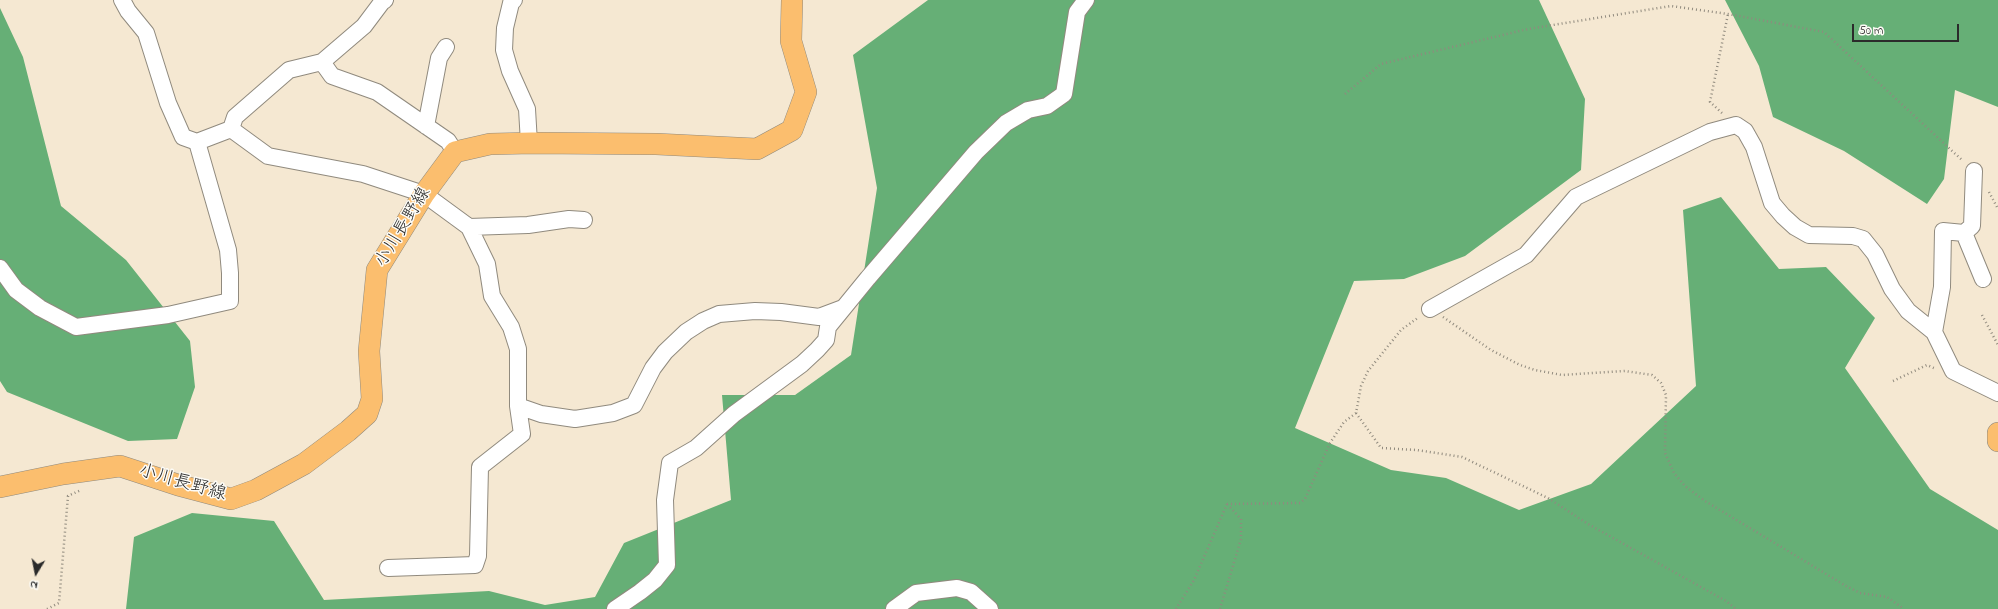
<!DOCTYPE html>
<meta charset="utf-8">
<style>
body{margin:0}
#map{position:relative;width:1998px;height:609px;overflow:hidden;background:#f5e8d2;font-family:"Indie Flower",sans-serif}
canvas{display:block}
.north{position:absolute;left:16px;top:553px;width:40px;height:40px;-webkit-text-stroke:3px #fdfcf7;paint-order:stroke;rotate:190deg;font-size:11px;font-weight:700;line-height:16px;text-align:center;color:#2b2b2b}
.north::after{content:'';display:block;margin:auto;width:14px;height:18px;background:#2b2b2b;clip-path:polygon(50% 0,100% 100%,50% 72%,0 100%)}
.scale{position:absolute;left:1852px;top:24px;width:107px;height:18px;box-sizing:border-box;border:2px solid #2b2b2b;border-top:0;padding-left:5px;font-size:12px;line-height:14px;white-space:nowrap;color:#2b2b2b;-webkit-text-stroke:3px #fdfcf7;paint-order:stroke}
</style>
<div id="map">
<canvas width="1998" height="609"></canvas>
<div class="north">N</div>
<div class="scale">50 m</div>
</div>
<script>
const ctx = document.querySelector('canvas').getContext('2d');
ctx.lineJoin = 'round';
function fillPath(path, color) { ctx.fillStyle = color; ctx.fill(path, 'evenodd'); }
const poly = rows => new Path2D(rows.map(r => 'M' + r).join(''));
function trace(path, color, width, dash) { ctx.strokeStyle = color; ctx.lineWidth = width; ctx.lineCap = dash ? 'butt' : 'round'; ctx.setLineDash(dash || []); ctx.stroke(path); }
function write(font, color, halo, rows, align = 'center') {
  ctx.font = font + ' "Indie Flower","Klee One",sans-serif'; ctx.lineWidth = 3; ctx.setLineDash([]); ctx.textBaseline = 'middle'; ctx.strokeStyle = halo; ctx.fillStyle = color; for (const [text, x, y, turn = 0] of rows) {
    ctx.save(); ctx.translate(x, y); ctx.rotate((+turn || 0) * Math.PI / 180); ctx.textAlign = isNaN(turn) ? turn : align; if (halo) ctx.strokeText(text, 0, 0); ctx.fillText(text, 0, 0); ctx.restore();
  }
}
fillPath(poly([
 [928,0,1539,0,1585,99,1581,170,1465,256,1404,279,1354,281,1295,428,1391,470,1446,478,1519,510,1591,484,1696,386,1683,210,1721,197,1779,269,1826,267,1875,318,1845,368,1930,489,1998,530,1998,609,126,609,134,537,192,513,274,521,324,600,489,591,545,605,595,597,624,543,731,500,722,395,795,395,851,355,877,188,853,55],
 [1725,0,1998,0,1998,107,1955,90,1944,179,1927,204,1844,151,1773,117,1759,66],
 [0,8,23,57,61,206,126,260,190,341,195,387,177,439,128,441,7,392,0,381]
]), '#66af76');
const minor = poly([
 [122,0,128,11,146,33,168,103,183,137,197,142,231,129,268,156,363,174,424,194,469,227,487,264,492,296,511,327,518,349,518,406,541,414,575,419,613,413,634,405,653,368,665,352,686,332,703,321,719,314,755,311,781,312,819,317,843,308],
 [514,0,511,3,505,28,504,50,510,71,527,109,529,143],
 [322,62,332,76,377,92,448,141,455,152],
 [426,126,439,58,446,47],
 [231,129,235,117,289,70,322,62,364,26,382,2,385,0],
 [469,227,528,225,569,219,584,220],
 [1964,233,1972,226,1974,171],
 [0,268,16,290,40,308,76,327,168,315,230,301,230,273,228,250,197,142],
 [1430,309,1526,255,1576,197,1710,132,1736,125,1745,131,1754,147,1772,203,1783,216,1795,227,1809,235,1853,236,1863,239,1875,254,1892,289,1908,311,1934,332,1953,371,1998,393],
 [1934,332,1942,287,1943,231,1964,233,1983,279],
 [388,568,475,565,478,556,480,467,522,434,518,406],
 [615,609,640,592,655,580,667,565,665,500,670,463,696,448,734,414,802,364,817,350,826,340,828,327,868,278,976,152,1006,123,1028,110,1047,106,1064,94,1077,12,1086,0],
 [894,609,916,593,957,588,971,592,990,609]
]);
const major = poly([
 [1998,433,1998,441],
 [0,487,63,474,120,466,178,485,231,499,256,490,304,464,348,431,367,414,372,399,369,351,377,270,424,194,455,152,490,144,532,143,656,144,757,149,792,130,806,92,791,41,792,0]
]);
trace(minor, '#908a7e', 18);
trace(major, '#908a7e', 22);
trace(poly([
 [1345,94,1381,64,1528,29,1671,6,1728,14,1824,32,1963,161],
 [1722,113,1710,102,1728,14],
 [1989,192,1998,209],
 [1982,315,1998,345],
 [1443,317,1491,350,1520,365,1535,370,1562,375,1625,371,1652,375,1661,383,1666,395,1665,453,1674,473,1685,486,1705,501,1846,586,1860,593,1887,597,1904,609],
 [1893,381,1927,365,1936,369],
 [1356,413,1381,448,1417,450,1462,457,1548,498,1588,524,1726,601,1736,609],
 [1227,504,1300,503,1305,499,1330,443,1344,422,1356,413,1361,386,1368,371,1401,330,1419,317],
 [47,609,59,603,68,496,81,490],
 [1176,609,1194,580,1227,504],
 [1220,609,1241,539,1241,519,1228,505]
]), '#908a7e', 2.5, [1, 3]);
trace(minor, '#fff', 16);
trace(major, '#fbbe6e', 21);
write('18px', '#2b2b2b', '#fdfcf7', [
 ["小川長野線",404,228,-59],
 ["小川長野線",182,484,16]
]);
</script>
